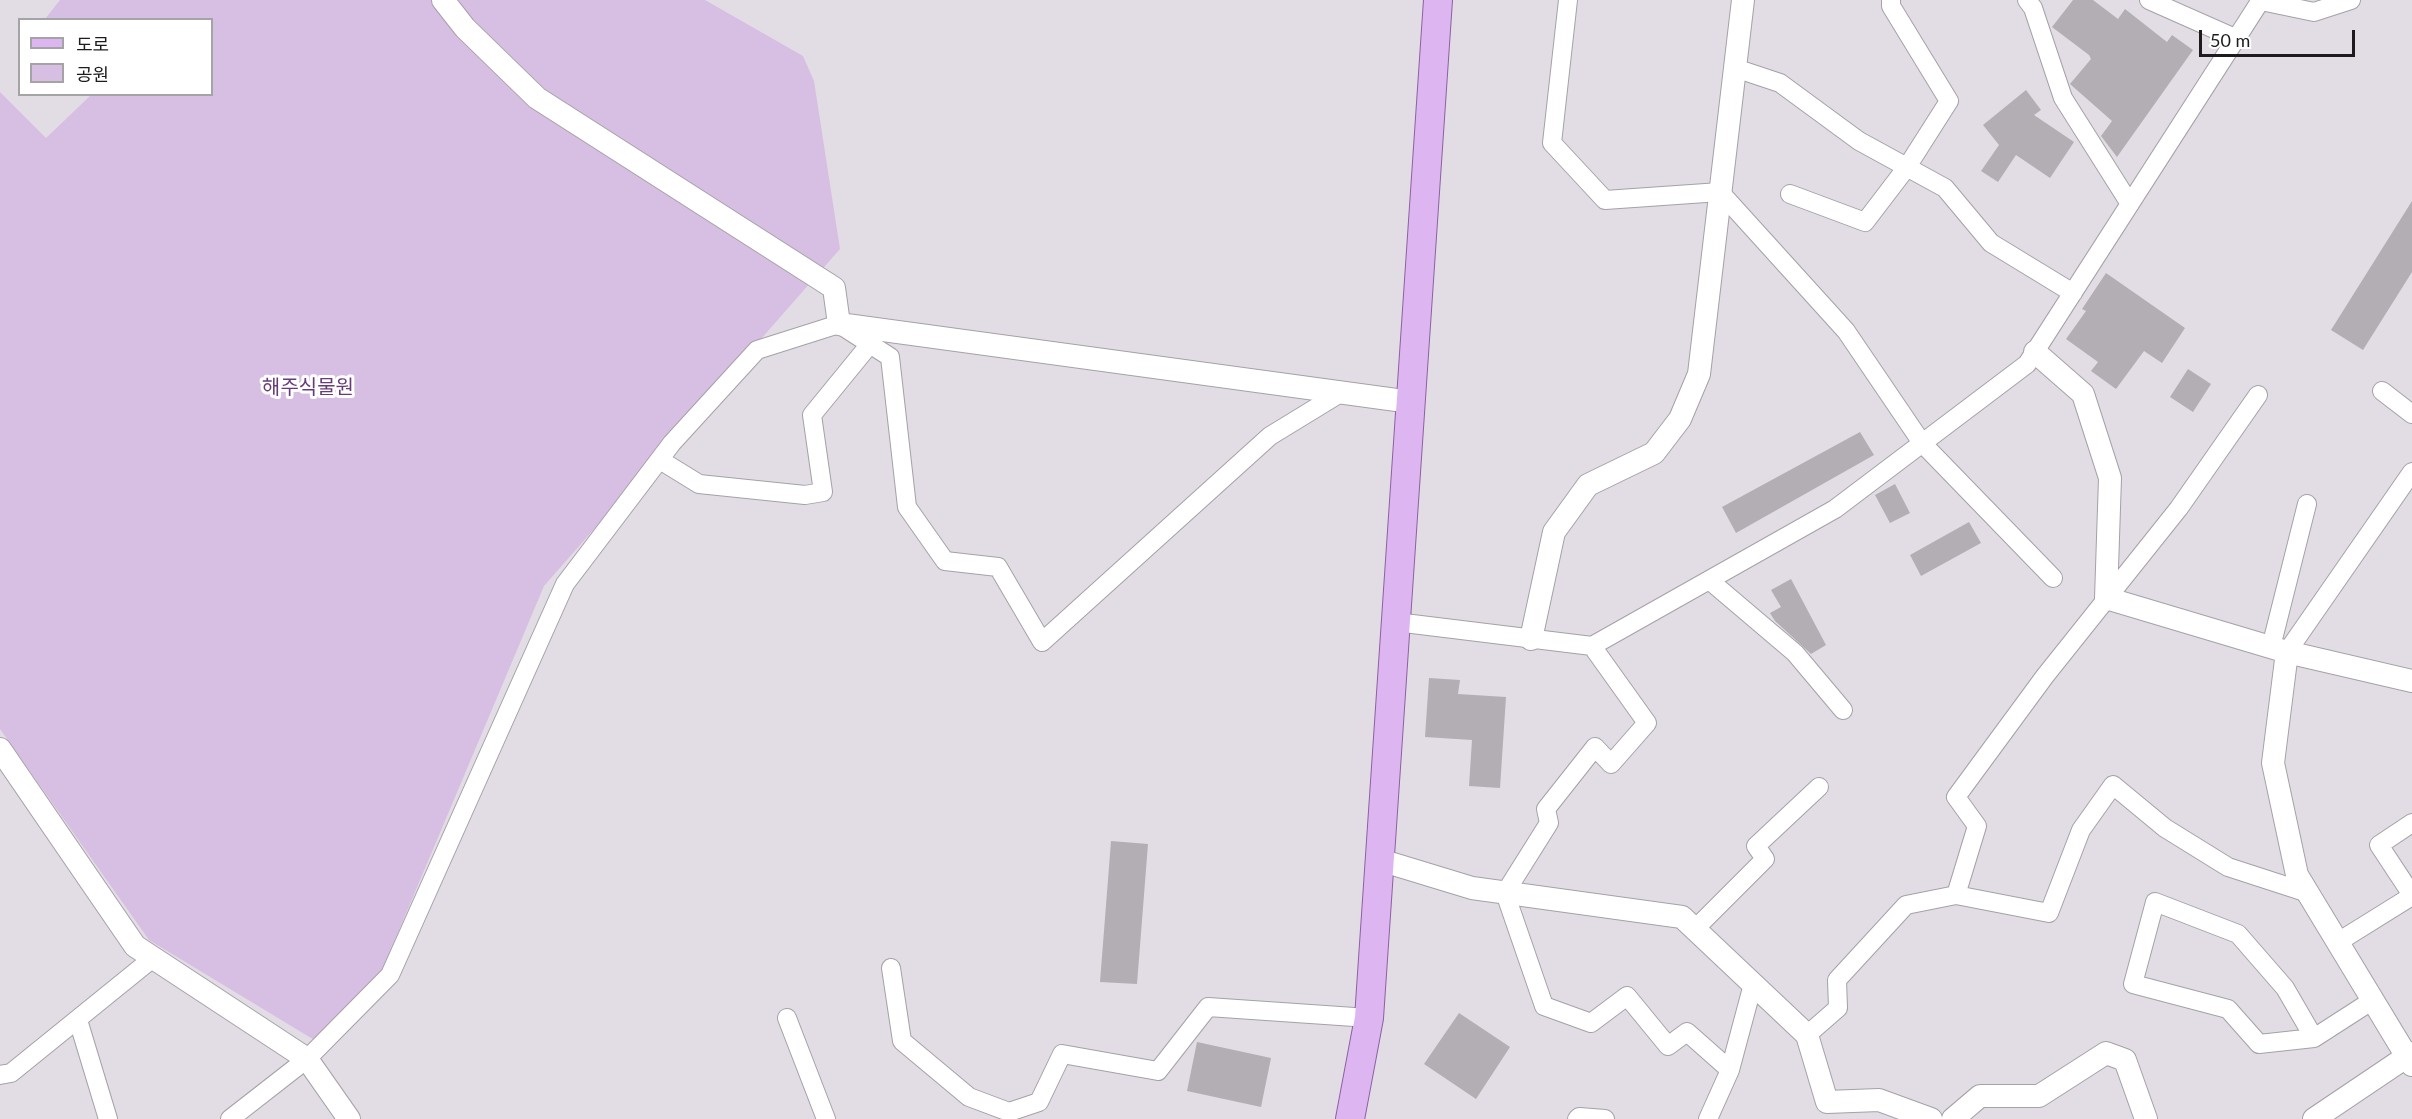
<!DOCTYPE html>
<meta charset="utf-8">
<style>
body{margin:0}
#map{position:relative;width:2412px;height:1119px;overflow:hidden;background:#e2dde4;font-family:Lato,"Noto Sans KR",sans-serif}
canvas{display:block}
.legend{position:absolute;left:18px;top:18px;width:195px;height:78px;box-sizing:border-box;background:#fff;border:2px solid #a5a4a5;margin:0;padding:8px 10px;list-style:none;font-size:18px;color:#1d1b1e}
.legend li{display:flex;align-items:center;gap:12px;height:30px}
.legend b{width:30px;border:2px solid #a5a4a5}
.scale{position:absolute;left:2199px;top:30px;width:156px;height:27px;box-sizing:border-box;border:3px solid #1d1b1e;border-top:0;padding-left:8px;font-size:18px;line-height:21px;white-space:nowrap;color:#1d1b1e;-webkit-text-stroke:4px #fff;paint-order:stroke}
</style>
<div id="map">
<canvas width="2412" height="1119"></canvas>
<ul class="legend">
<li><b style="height:8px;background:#ddb6f1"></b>도로</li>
<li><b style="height:16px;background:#d6bfe2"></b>공원</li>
</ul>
<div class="scale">50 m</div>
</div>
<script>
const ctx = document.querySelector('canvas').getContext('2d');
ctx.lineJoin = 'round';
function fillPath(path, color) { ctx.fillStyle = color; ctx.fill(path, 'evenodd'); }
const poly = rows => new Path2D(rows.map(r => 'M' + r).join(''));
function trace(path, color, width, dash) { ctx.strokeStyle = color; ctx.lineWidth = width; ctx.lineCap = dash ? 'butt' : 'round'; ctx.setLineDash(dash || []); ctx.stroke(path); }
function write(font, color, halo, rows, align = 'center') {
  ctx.font = font + ' Lato,"Noto Sans KR",sans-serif'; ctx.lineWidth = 6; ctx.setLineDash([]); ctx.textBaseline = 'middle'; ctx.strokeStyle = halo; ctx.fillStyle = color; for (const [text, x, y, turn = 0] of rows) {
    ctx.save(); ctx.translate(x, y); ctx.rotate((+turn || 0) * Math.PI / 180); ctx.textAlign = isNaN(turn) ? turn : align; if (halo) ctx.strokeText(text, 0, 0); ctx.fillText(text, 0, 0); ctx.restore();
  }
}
fillPath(poly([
 [60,0,705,0,803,56,814,81,840,249,544,586,383,968,316,1041,149,940,0,729,0,92,46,138,91,95,212,94,212,20,45,19]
]), '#d6bfe2');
fillPath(poly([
 [2073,0,2093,0,2118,19,2125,9,2167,42,2172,35,2193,50,2117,157,2101,136,2112,121,2070,84,2091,59,2089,55,2052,27],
 [2026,90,2041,110,2034,115,2074,142,2050,178,2016,155,1998,182,1981,171,1999,145,1983,125],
 [2412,201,2412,272,2363,350,2331,330],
 [2106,273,2185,328,2162,363,2144,351,2116,389,2091,371,2098,362,2066,339,2086,311,2082,309],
 [2188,369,2211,384,2193,412,2170,397],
 [1860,432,1874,455,1736,533,1722,507],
 [1895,484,1910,513,1890,523,1875,495],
 [1969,522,1981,543,1921,576,1910,555],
 [1791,579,1826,645,1811,654,1775,621,1770,613,1781,607,1771,590],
 [1429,678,1460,680,1458,694,1506,697,1500,788,1469,786,1472,740,1425,737],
 [1111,841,1148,844,1137,984,1100,982],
 [1459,1013,1510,1047,1476,1099,1424,1064],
 [1197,1042,1271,1058,1261,1107,1187,1091]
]), '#b2aeb4');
const minor = poly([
 [1568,0,1552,143,1605,200,1720,192,1846,331,1922,443,2053,578],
 [2027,0,2033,8,2063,98,2130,204],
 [2149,0,2237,39],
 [2261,1,2314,12,2351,0],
 [1735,68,1780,83,1859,141,1945,188,1991,243,2073,293],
 [1790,194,1865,222,1907,167,1949,101,1891,6,1891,0],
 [2382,391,2412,414],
 [660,460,699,484,805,495,823,492,812,415,870,344],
 [1709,580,1795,653,1843,710],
 [1396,622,1592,646,1835,509,2027,364,2261,0],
 [1592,646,1647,723,1611,764,1595,747,1546,809,1549,823,1505,893,1544,1006,1591,1023,1627,996,1668,1046,1687,1032,1730,1070],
 [2271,647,2307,504],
 [2287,652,2412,472],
 [2412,823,2379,845,2412,895],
 [1956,895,2049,913,2081,830,2113,785,2165,828,2228,867,2308,893],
 [1695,929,1765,859,1756,846,1819,787],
 [2338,942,2412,896],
 [891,968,902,1041,969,1097,1009,1112,1039,1102,1062,1054,1158,1071,1208,1007,1369,1018],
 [787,1018,826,1119],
 [78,1020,108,1119],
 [1807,1035,1838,1008,1837,980,1906,905,1956,895,1977,826,1956,797,2045,676,2179,508,2258,395],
 [2314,1038,2285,988,2238,934,2155,902,2133,984,2228,1009,2259,1044,2314,1038,2373,1000],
 [0,1075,11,1073,153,958],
 [230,1119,307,1059,390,975,565,584,672,443,757,350,839,324,890,357,907,507,945,561,998,567,1042,642,1270,436,1342,392],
 [1577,1119,1579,1117,1605,1119],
 [1708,1119,1730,1070,1753,984]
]);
const tertiary = poly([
 [443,0,465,28,537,98,834,288,839,324,1411,402],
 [2035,352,2083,394,2110,478,2106,598,2287,652,2412,681],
 [1531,639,1554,532,1588,485,1654,453,1680,419,1699,374,1743,0],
 [2287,652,2273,763,2297,875,2412,1065],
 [0,749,135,946,307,1059,349,1119],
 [1380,860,1472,888,1682,917,1807,1035,1827,1102,1879,1100,1931,1119],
 [1953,1119,1980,1096,2039,1096,2106,1053,2125,1060,2146,1119],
 [2314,1119,2412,1053]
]);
const primary = poly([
 [1350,1119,1369,1018,1438,0]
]);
trace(minor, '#a5a1a7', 20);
trace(tertiary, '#a5a1a7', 24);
trace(primary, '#8c60a1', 30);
trace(minor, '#fff', 18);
trace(tertiary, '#fff', 22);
trace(primary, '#ddb6f1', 28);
write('20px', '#653c79', '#fff', [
 ["해주식물원",308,388]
]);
</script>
